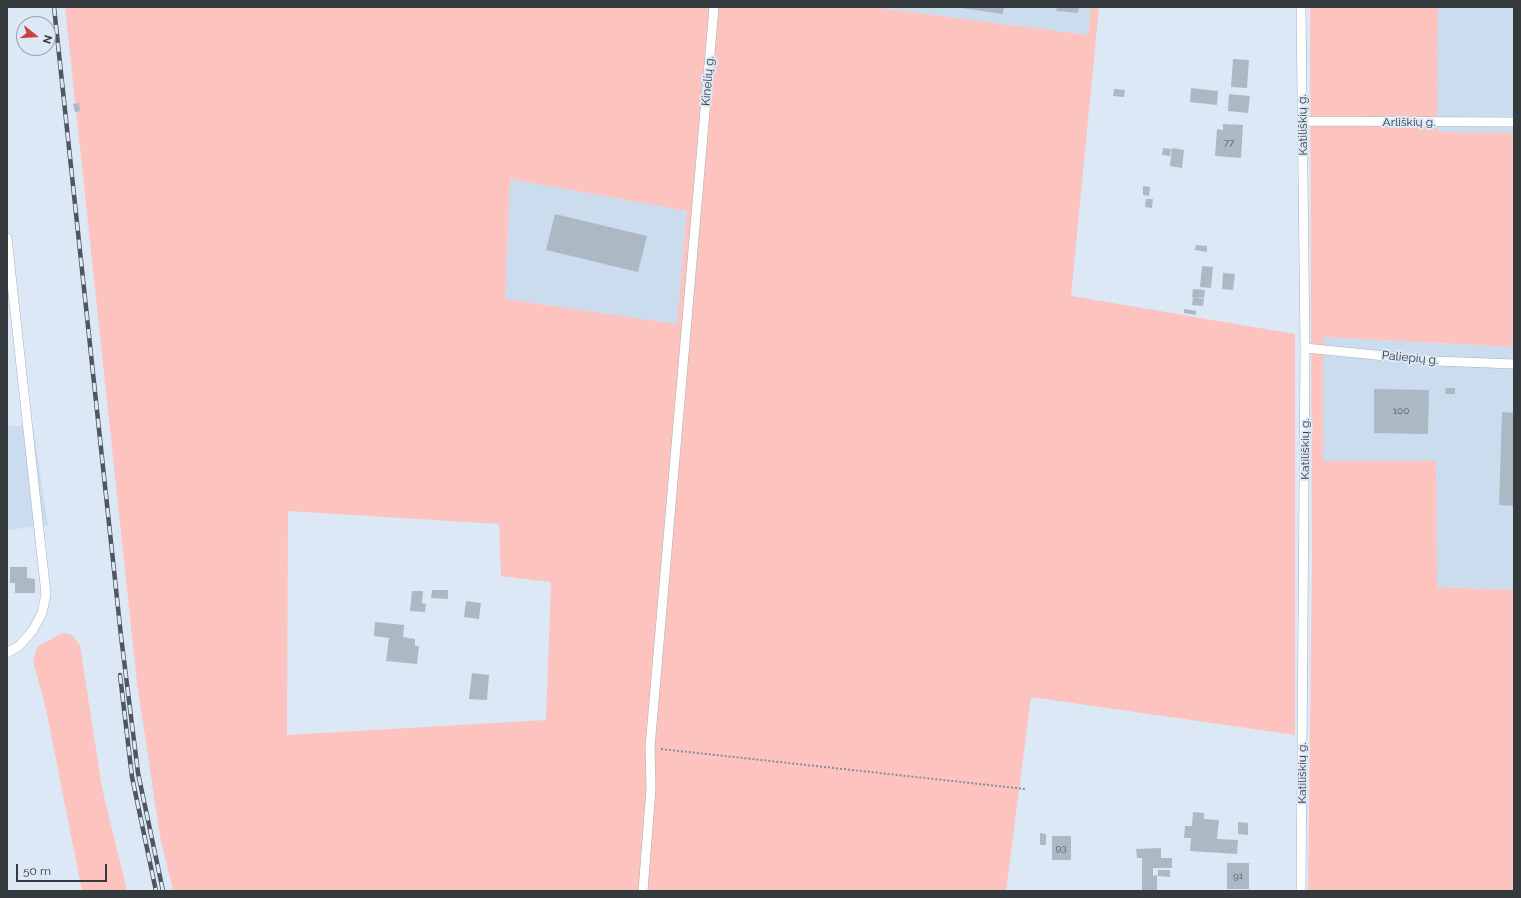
<!DOCTYPE html>
<meta charset="utf-8">
<style>
body{margin:0}
#map{position:relative;width:1521px;height:898px;overflow:hidden;background:#dce8f6;font-family:Raleway,sans-serif}
canvas{display:block}
.frame{position:absolute;inset:0;border:8px solid #353a3f;pointer-events:none}
.north{position:absolute;left:16px;top:16px;width:40px;height:40px;box-sizing:border-box;background:#dce8f6;border:1px solid #99a2ad;border-radius:50%;rotate:107deg;font-size:11px;font-weight:700;line-height:16px;text-align:center;color:#353a3f}
.north::after{content:'';display:block;margin:auto;width:14px;height:18px;background:#ce3e43;clip-path:polygon(50% 0,100% 100%,50% 72%,0 100%)}
.scale{position:absolute;left:16px;top:864px;width:91px;height:18px;box-sizing:border-box;border:2px solid #353a3f;border-top:0;padding-left:5px;font-size:12px;line-height:14px;white-space:nowrap;color:#353a3f;-webkit-text-stroke:3px #dce8f6;paint-order:stroke}
</style>
<div id="map">
<canvas width="1521" height="898"></canvas>
<div class="frame"></div>
<div class="north">N</div>
<div class="scale">50 m</div>
</div>
<script>
const ctx = document.querySelector('canvas').getContext('2d');
ctx.lineJoin = 'round';
function fillPath(path, color) { ctx.fillStyle = color; ctx.fill(path, 'evenodd'); }
const poly = rows => new Path2D(rows.map(r => 'M' + r).join(''));
function trace(path, color, width, dash) { ctx.strokeStyle = color; ctx.lineWidth = width; ctx.lineCap = dash ? 'butt' : 'round'; ctx.setLineDash(dash || []); ctx.stroke(path); }
function write(font, color, halo, rows, align = 'center') {
  ctx.font = font + ' Raleway,sans-serif'; ctx.lineWidth = 4; ctx.setLineDash([]); ctx.textBaseline = 'middle'; ctx.strokeStyle = halo; ctx.fillStyle = color; for (const [text, x, y, turn = 0] of rows) {
    ctx.save(); ctx.translate(x, y); ctx.rotate((+turn || 0) * Math.PI / 180); ctx.textAlign = isNaN(turn) ? turn : align; if (halo) ctx.strokeText(text, 0, 0); ctx.fillText(text, 0, 0); ctx.restore();
  }
}
fillPath(poly([
 [873,7,1091,7,1088,35],
 [1438,7,1514,7,1514,133,1437,132],
 [510,179,687,211,677,325,505,299],
 [1323,337,1514,347,1514,590,1437,587,1436,461,1323,461],
 [7,426,33,426,48,525,7,530]
]), '#ccdcef');
fillPath(poly([
 [65,7,873,7,1088,35,1091,7,1099,7,1071,296,1295,334,1295,735,1031,697,1006,891,173,891,160,836,137,683],
 [510,179,687,211,677,324,505,299],
 [288,511,499,524,501,576,551,582,546,720,287,735],
 [1310,7,1438,7,1437,132,1514,133,1514,347,1323,337,1323,461,1436,461,1437,587,1514,590,1514,891,1308,891,1312,570],
 [62,633,72,635,80,645,102,788,127,891,82,891,46,709,33,661,37,647]
]), '#fcc3bf');
fillPath(poly([
 [955,7,1004,7,1003,14],
 [1057,7,1079,7,1078,13,1056,11],
 [1233,59,1249,60,1247,88,1231,87],
 [1191,88,1218,91,1217,105,1190,102],
 [1114,89,1125,90,1124,97,1113,96],
 [1229,94,1250,96,1248,113,1228,111],
 [79,103,80,111,75,112,73,104],
 [1223,124,1243,125,1241,158,1215,156,1217,129,1223,130],
 [1163,148,1171,149,1170,156,1162,155],
 [1172,148,1184,150,1182,168,1170,166],
 [1143,186,1150,187,1149,196,1143,195],
 [1146,199,1153,199,1152,208,1145,207],
 [555,214,647,236,638,272,546,250],
 [1196,245,1207,246,1207,252,1195,250],
 [1202,266,1213,267,1211,288,1200,287],
 [1223,273,1235,274,1233,290,1222,289],
 [1193,289,1205,290,1204,298,1192,297],
 [1193,297,1204,299,1203,306,1192,305],
 [1184,309,1196,311,1196,315,1184,313],
 [1446,388,1455,388,1455,394,1445,394],
 [1374,389,1429,390,1428,434,1374,433],
 [1502,412,1514,413,1514,506,1499,505],
 [10,567,27,567,27,578,35,579,35,593,15,593,15,583,10,583],
 [432,590,448,590,448,599,431,598],
 [412,591,423,591,422,603,426,604,425,612,410,611],
 [466,601,481,603,479,619,464,617],
 [375,622,404,625,403,637,415,639,415,646,419,646,417,664,386,661,389,638,374,636],
 [472,673,489,675,487,700,469,699],
 [1193,812,1204,813,1204,819,1219,820,1217,839,1238,840,1237,854,1190,851,1191,838,1184,838,1185,826,1192,826],
 [1238,822,1248,823,1248,835,1238,834],
 [1040,833,1046,834,1046,845,1040,845],
 [1052,836,1071,836,1071,860,1052,860],
 [1161,848,1161,858,1172,858,1172,868,1153,868,1153,876,1157,875,1157,891,1142,891,1142,858,1137,858,1136,849],
 [1227,863,1249,863,1249,889,1227,889],
 [1158,870,1170,870,1170,877,1158,876]
]), '#adb8c5');
const minor = poly([
 [1301,7,1305,348,1301,891],
 [1303,121,1514,122],
 [7,238,46,594,42,613,33,630,19,646,7,653],
 [1305,348,1436,361,1514,364],
 [643,891,651,788,650,747,714,7]
]);
trace(minor, '#a6b1bf', 10);
trace(poly([
 [661,749,1025,789]
]), '#868e97', 2, [2, 2]);
trace(minor, '#fff', 9);
const rail = poly([
 [54,7,121,636,138,773,163,891],
 [120,675,132,777,156,891]
]);
trace(rail, '#50565c', 4.5);
trace(rail, '#dce8f6', 3, [9]);
write('10px', '#535a60', null, [
 ["77",1229,143],
 ["100",1401,411],
 ["93",1061,848],
 ["91",1238,876]
]);
write('12px', '#353a3f', '#dce8f6', [
 ["Kinelių g.",708,81,-85],
 ["Arliškių g.",1409,122],
 ["Katiliškių g.",1303,125,-91],
 ["Paliepių g.",1410,358,5],
 ["Katiliškių g.",1305,449,-90],
 ["Katiliškių g.",1302,773,-90]
]);
</script>
